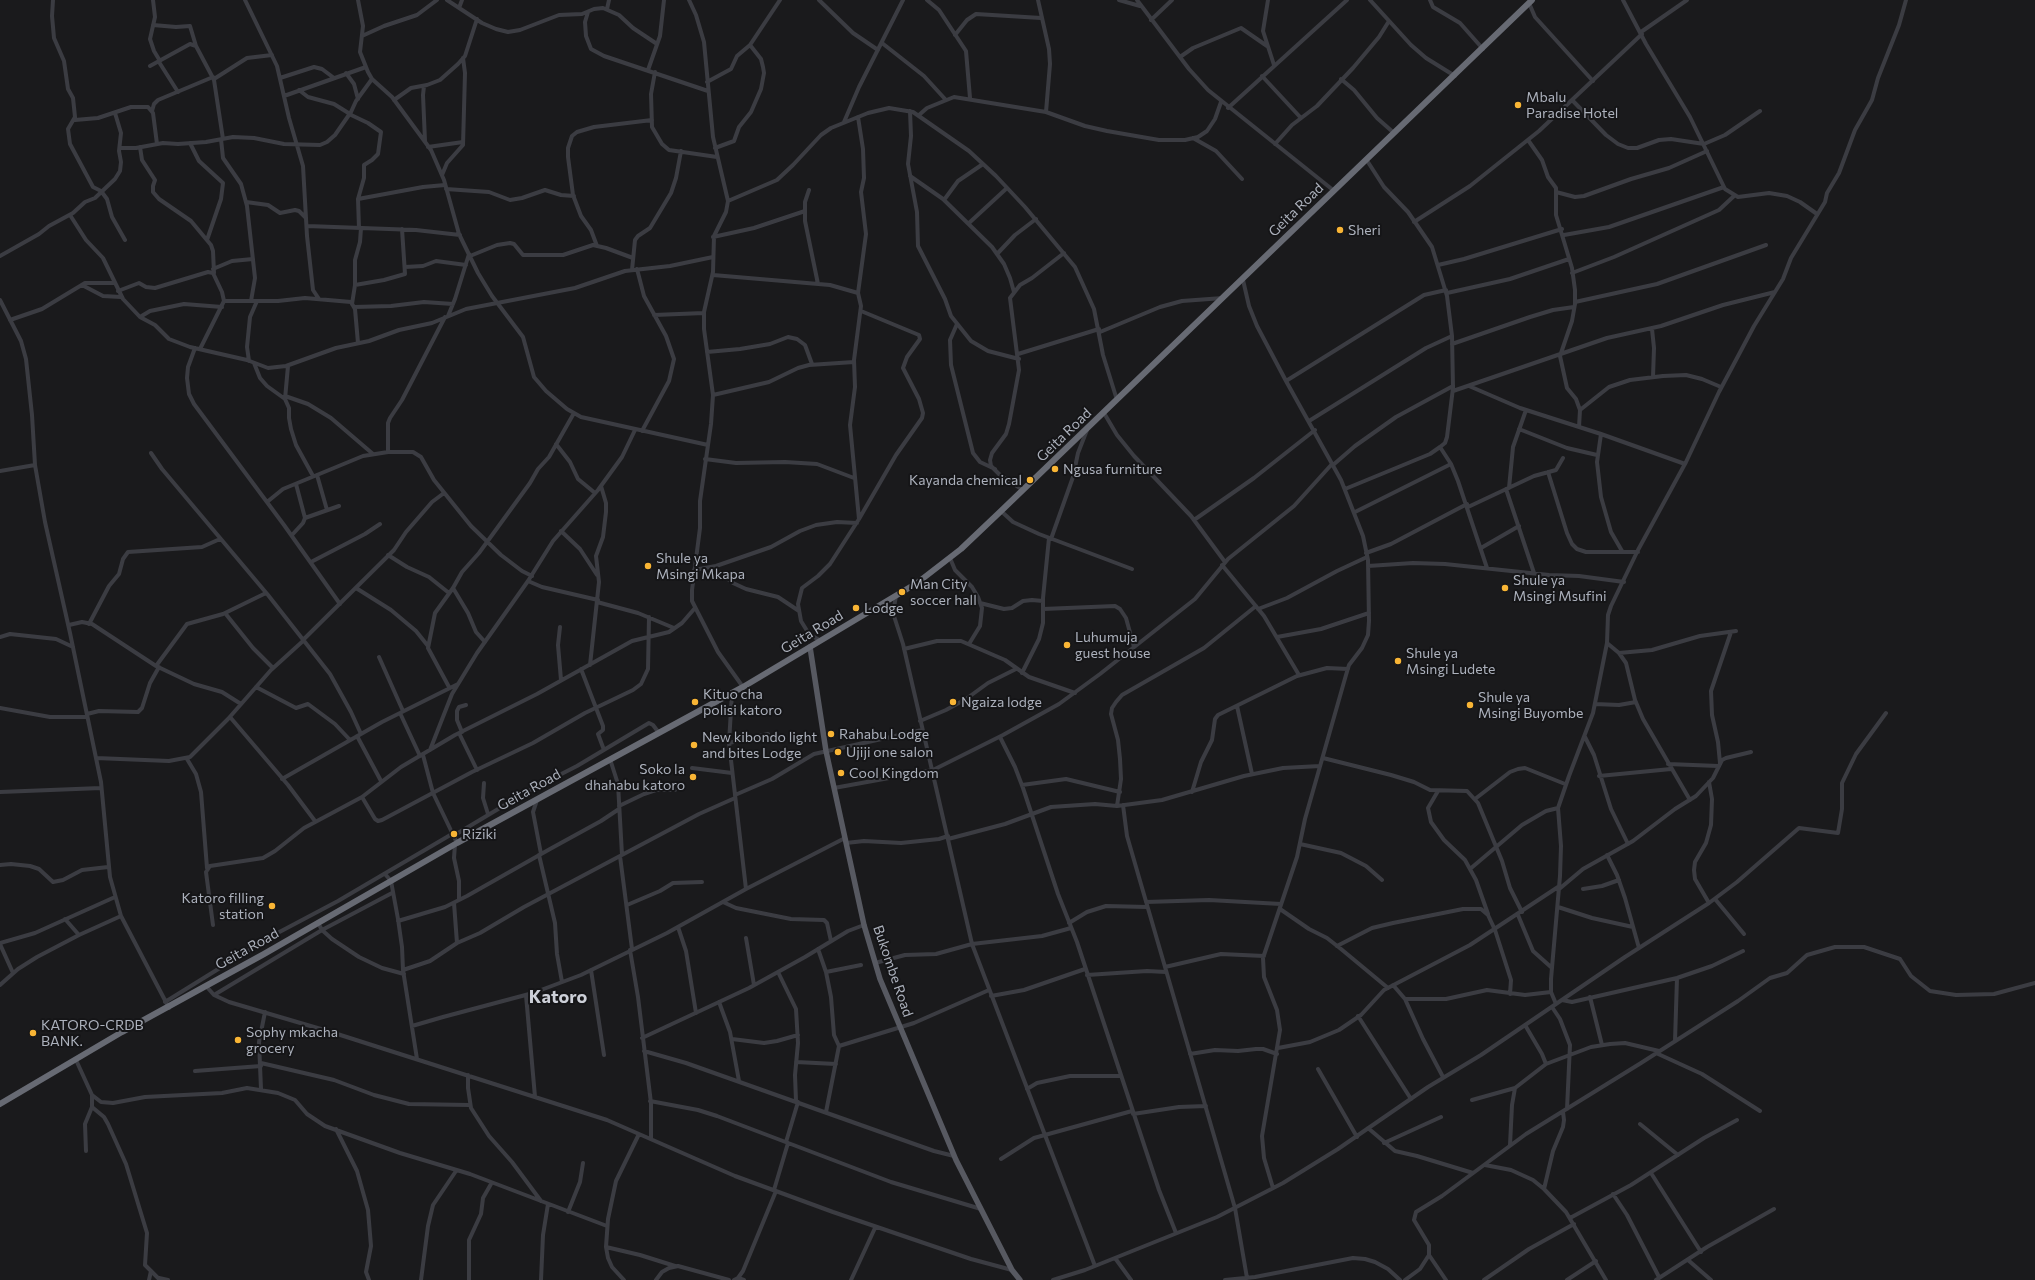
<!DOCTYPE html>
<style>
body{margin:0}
canvas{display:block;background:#1a1a1c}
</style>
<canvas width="2035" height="1280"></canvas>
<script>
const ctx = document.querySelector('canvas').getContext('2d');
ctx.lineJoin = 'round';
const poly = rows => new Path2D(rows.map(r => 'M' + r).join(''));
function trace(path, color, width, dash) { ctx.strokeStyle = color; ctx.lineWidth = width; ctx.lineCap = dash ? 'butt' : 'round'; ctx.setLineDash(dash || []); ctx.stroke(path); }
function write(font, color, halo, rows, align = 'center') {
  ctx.font = font + ' Commissioner,sans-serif'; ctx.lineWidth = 4; ctx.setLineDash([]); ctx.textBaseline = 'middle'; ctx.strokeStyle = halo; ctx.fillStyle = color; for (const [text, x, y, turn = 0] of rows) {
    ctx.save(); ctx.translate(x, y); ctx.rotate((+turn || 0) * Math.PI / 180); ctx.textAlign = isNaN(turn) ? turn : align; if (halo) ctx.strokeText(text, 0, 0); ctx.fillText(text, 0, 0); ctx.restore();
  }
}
trace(poly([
 [53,0,52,16,54,38,64,61,68,89,73,98,75,117,68,129,70,144,93,187,101,191,107,199,112,217,125,240],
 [153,0,155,17,150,39,154,51,160,61],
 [245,0,277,66,289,118,303,166,307,236,313,290,319,299],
 [358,0,363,26,360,52,368,72,372,79,392,97,431,150,444,180,459,234,478,273,492,296,523,337,534,377,546,391,567,409,581,417,708,445],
 [447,0,482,23,496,29,508,32,520,30,559,15,582,14,594,9,603,8,619,15,633,28,657,44],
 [689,0,696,15,704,42,713,137,728,201,726,212,714,236,713,272,704,312,704,329,713,395,711,424,700,501,700,528,692,590,692,601,718,652,743,687],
 [819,0,853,33,878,50],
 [927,0,939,10,966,51,970,98],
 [1038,0,1049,49,1050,64,1046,112],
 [1119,0,1140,6],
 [1137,0,1189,69,1208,90,1333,190],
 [1268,0,1263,31,1274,65],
 [1370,0,1411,45,1426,58,1455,76],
 [1430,0,1433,7,1460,23,1483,49],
 [1623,0,1646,44,1690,117,1725,189,1738,197,1769,193,1787,196,1800,202,1817,214],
 [1529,3,1535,17,1593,81],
 [459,8,462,0],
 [607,9,609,0],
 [588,12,585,22,586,36,591,49,604,56,708,91],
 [1151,20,1172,0],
 [153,25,176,27,190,26,196,46],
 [1641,32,1687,0],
 [955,35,967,20,976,14,1041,18],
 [362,36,384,26,417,15,437,0],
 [882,43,924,76,945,99],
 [1180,57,1193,48,1241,28,1267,46],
 [159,62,178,92],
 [150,66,190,44,196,46,214,80,223,139],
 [648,70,660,36,664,0],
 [655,72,651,94,652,127,662,144,669,150,717,157],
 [346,73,354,84,358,99],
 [1262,76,1301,118],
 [280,78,314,67,322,69,334,78],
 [214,79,247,58,272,55],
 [1341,79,1354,90,1377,118,1394,133],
 [707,82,731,69,737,56,750,45,780,0],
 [424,86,423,95,425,141],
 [299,90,308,97,334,104,350,114],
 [284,96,366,67],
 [394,100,411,88,427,85,440,80,458,64,465,56,477,19],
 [1573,101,1606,135,1618,144,1628,148,1637,148,1659,140,1671,139,1704,144,1725,135,1760,111],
 [1228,108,1347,0],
 [152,111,154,104,158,100,213,77],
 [910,111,911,136,908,164,917,212,918,246,945,299,951,316,971,341,988,351,1019,359],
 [349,114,368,123,381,132,378,154,372,160,364,165,364,178,358,199,359,228],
 [919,115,927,108,954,97,1046,112,1085,126,1107,131,1159,140,1185,140,1198,137,1207,131,1215,119,1221,102],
 [858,117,863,149,864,178,861,192,866,234,858,293],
 [75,120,98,118,131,107,148,107,153,113,157,144],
 [844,122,859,87,903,0],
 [1193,138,1216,151,1242,179],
 [221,139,223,158,241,184,247,206,255,278,251,301],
 [1528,140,1542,160,1548,177,1556,188,1556,215,1572,268,1575,290,1575,304,1572,321,1560,356,1567,388,1576,399,1580,410,1579,427],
 [190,143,199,161,223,183,221,199,207,240],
 [1275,144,1292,125,1317,106,1353,68,1379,37,1389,21],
 [140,147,142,160,155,180,153,186,153,192,159,199,191,221,211,245,213,251,214,273],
 [428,147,463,142],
 [120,148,136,148,163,143,178,144,206,142,233,137,254,138,284,144,320,145,327,142,335,135,351,112,356,101,372,79],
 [715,148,734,141,739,127,751,112,761,89,764,73,763,67,761,59,750,45],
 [442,175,447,163,463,145,465,73,463,58],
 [910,176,943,199,992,247,1004,264,1010,278,1014,292],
 [446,189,489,192,510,200,522,198,545,190,561,195,574,196],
 [809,190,805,202,805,221,818,284],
 [1556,192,1575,197,1584,196,1631,179,1669,168,1707,151],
 [358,199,423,187,445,185],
 [944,200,958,181,983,164],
 [728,201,777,180,793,165,821,135,831,128,868,113,889,108,913,112,969,151,996,176,1025,207,1075,267,1094,309,1103,355,1117,400],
 [246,202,268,205,280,213,295,210,299,211,306,218],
 [70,215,86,240,103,258,123,299,140,317,155,325,169,339,190,347,247,360,268,368,286,366,336,348,369,341,399,330,432,323,466,309,575,288,625,271,670,266,713,257],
 [1414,222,1470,186,1539,131,1642,34],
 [969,223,1007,188],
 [307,226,416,230,460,235],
 [1564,235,1609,227,1724,187],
 [713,237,754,228,805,211],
 [597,246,591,230,581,216,573,195,568,157,568,148,572,136,577,132,594,127,652,120],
 [997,254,1015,235,1036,219],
 [0,256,39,234,49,226,73,213,85,202,95,198,115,179,120,171,121,162,119,151,121,133,115,113],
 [470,256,497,245,510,243,514,244,523,255,563,255,593,245,606,248,633,258],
 [1438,265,1464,259,1562,229],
 [405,267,423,266,436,261,466,265],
 [213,269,232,261,253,259],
 [637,269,644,296,666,336,674,359,669,381,642,431],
 [632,270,635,240,638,236,650,228,671,193,676,178,681,151],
 [1572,273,1614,257,1719,210,1734,196],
 [713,275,830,285,858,293,861,306,854,360,855,387,850,425,859,519],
 [1243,280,1249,306,1257,326,1286,381,1341,480,1363,536,1368,560,1369,621,1368,635,1362,648,1349,665,1346,675,1305,819,1297,857,1263,958,1264,977,1277,1010,1280,1030,1262,1136,1264,1158,1273,1188],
 [82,285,103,296,121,297],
 [355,285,384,280,405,274,402,229],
 [118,291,139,283,146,287,155,288,208,272,213,273,222,292,224,301,200,349],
 [1447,293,1510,279,1569,259],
 [0,300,21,341,26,359,32,415,35,465,45,522,70,633,101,782,110,877,121,916,169,1008],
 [224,301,278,301,305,298,351,302,355,309,358,343],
 [1575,302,1657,284,1766,245],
 [352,304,355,285,355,260,360,242,361,228],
 [354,307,391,306,424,302,453,304],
 [654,315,704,313],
 [448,316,455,299,469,254],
 [140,317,150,311,184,304,222,307],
 [10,320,42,309,85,283,114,283],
 [957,324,950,340,951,365,973,453,980,462,995,469],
 [1652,329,1654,348,1653,377],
 [1100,332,1160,307,1182,301,1223,298],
 [1452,344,1530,317,1553,310,1574,307],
 [195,348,188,367,187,378,189,394,194,404,284,525,340,604],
 [707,352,740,349,770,344,788,337,797,339,805,345,812,364],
 [1018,354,1099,329],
 [249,361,247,347,250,317,257,301],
 [254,363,260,378,267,386,285,399],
 [288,366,285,399,289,408,289,418,291,429,296,445,313,476],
 [1286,381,1424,295,1446,290],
 [1469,386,1520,408,1601,434,1685,464],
 [1453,391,1607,338,1661,326,1723,305,1775,292],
 [713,395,769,382,798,368,809,365,854,362],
 [285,396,308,404,331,418,373,454],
 [1580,410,1609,387,1630,380,1663,376,1686,375,1702,379,1721,387],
 [1104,413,1117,435,1134,456,1191,516,1225,562],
 [1309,421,1426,348,1452,336],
 [1519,429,1567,448,1597,455],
 [1601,434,1597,462,1601,497,1611,532,1622,551],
 [556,444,570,462,578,479,595,493],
 [1440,447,1451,464,1458,481,1487,568],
 [388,452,388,423,390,418,402,400,445,317],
 [151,453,162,469,268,595,330,674,351,712,361,734],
 [705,459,736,463,785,462,817,464,854,478],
 [1333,465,1355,446,1396,417,1453,386],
 [0,471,35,465],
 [1548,472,1567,533,1572,544,1577,549,1586,552,1638,552],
 [317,475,327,510],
 [1509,488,1513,447,1526,410],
 [1345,489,1430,454,1440,447,1445,443,1447,437,1453,388,1452,336,1447,296,1432,247,1408,212,1384,187,1366,159],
 [1506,489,1534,573],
 [1023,490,1000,475,991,466,990,460,992,453,1006,434,1009,424,1019,370,1010,298,1020,285,1032,278,1064,253],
 [267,502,283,489,363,456,388,452,413,452,421,457,434,480,471,526,501,555,522,571,532,576],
 [1468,507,1534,476,1556,470,1563,458],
 [1001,511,1013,522,1039,534,1132,569],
 [1355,512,1451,464],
 [305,518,339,506],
 [1194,520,1254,478,1315,430],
 [561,531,580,549,597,575],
 [292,535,303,523,305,518,296,484],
 [1051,539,1073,477,1078,453,1087,430],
 [1481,548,1519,526],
 [1366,553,1391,544,1467,504],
 [388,555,407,567,429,577,449,593],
 [950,558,955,570,972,587,978,597,982,608,980,626,969,644],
 [311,562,365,534,380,524],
 [1222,565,1264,616,1299,675],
 [1368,566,1413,563,1445,564,1549,575,1579,576,1624,582],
 [712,567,733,583,746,589,778,597,799,611],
 [694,570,716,566,771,547,800,531,816,525,837,522,857,523],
 [528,581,542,587,598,600],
 [356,588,391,610,416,631,428,646],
 [453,588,468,613,476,632,485,642],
 [896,596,893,613,903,644,972,944,1095,1266],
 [597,602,638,613,674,628],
 [980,603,1004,609,1012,608,1023,601,1032,600,1043,601],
 [1043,609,1115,606,1120,609,1126,618,1134,647],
 [1258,609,1287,598,1337,571,1367,557],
 [225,613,253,648,273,668],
 [89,624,109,586,119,574,123,559,128,552,202,547,220,539],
 [69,625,82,622,92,624,156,666,194,684,222,692,241,704],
 [560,627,558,645,561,680],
 [0,637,10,634,56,639,73,647],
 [1277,637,1321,629,1369,613],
 [303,640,394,550,406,532,432,502,444,493],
 [821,641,809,634,801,621,798,604,802,588,818,576,830,564,859,519,896,455,922,418,923,413,919,399,903,368,907,357,920,339,919,335,861,311],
 [1607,643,1619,653,1626,663,1635,700,1643,719,1690,800],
 [904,649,937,641,961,641,1005,660,1029,677,1075,693],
 [1619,653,1652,650,1700,636,1736,631],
 [379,657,403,711],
 [590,665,599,582,596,556,603,537,606,512,606,503,601,486],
 [156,666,187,624,223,614,266,593],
 [581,669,603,726,603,730,598,734,604,750],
 [1022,673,1039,639,1043,623,1043,598,1049,538],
 [256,687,296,708,308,704,335,724,350,740],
 [449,687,428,648,435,613,453,588,462,572,479,553,530,483,538,469,549,457,574,413],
 [732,693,729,743,746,889],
 [1595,704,1619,705,1636,702],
 [1237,706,1252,774],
 [0,708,50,717,87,717],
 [400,713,420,756],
 [87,714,99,711,138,712,142,708,150,683,159,667],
 [230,717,288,785,315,821],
 [920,721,946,710,966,699,988,683,1016,669],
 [462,732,457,720,457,711,459,707,466,705],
 [459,733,477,770],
 [357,736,381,781],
 [1000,737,1015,767,1023,788,1058,894,1077,942,1159,1190,1176,1233],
 [1585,737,1594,755,1611,809,1628,844],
 [729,743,768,734],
 [430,750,452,694,477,653,528,581,553,541,598,490,622,457,635,430],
 [423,755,433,793,457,843],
 [96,758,169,761,190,757,228,719,271,670,303,641],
 [1323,758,1391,775,1414,782,1430,790,1467,791,1478,803,1502,861,1510,888,1522,912],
 [187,759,196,774,201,792,207,868],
 [610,759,618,784,622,855],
 [1720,763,1718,742,1712,715,1711,691,1731,632],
 [1668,764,1718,766],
 [692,768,732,773],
 [1599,776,1671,769],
 [282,779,382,722,458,684],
 [484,783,483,798,488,814],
 [1022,785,1066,779,1120,792],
 [834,788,933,770,1003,735,1059,704,1100,674,1195,599,1228,559,1294,506,1332,464],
 [1438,791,1428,808,1431,822,1444,840,1465,860,1476,880,1488,914],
 [0,792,101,788],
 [1192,792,1201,762,1212,740,1215,719,1218,715,1297,676,1327,668,1348,669],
 [735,795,772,779,814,754,922,730],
 [362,797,375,819,378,821,382,820,472,772,533,743,585,713,633,690,641,684,648,669,649,617],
 [1475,799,1510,772,1518,769,1525,768,1565,784],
 [537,800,533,812,541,854],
 [1123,805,1127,836,1235,1208,1247,1278],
 [619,806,644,794,656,790,675,790],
 [1117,806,1121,779,1120,759,1118,740,1111,714,1112,708,1116,702,1122,695,1204,648,1256,606],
 [453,836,530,790,577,766,649,723,653,725,659,733],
 [948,839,1005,824,1051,807,1095,804,1117,806,1162,800,1244,776,1283,768,1320,766],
 [846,843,864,841,901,843,939,839,948,836],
 [455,844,454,858,459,881,459,900],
 [1300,844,1341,853,1366,866,1382,880],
 [539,855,555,923,557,954,562,982],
 [1607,855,1617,875,1625,898,1639,948],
 [620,856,632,949],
 [0,865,11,864,30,866,39,869,53,882,63,880,82,870,108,867],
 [1470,869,1522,825,1546,811,1558,808],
 [385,874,391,881,398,919,402,947,403,970,417,1059],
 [1583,889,1602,886,1619,880],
 [1558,890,1583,869,1633,841,1675,809,1696,796,1713,778,1722,760,1726,758,1751,752],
 [1715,899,1744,934],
 [723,902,736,908,791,919,824,920,827,923,831,941],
 [1146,902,1209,900,1281,904],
 [454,903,457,943],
 [1709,903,1695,879,1694,870,1695,862,1706,843,1711,825,1712,799,1709,782],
 [627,905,660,891,673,883,702,882],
 [1558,907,1592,918,1633,927],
 [1280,909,1309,929,1327,938,1341,949,1388,988],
 [1518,915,1533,951,1552,968],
 [65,919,79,935],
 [398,921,445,907,467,896,550,849,601,821,619,809],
 [318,923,322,930,332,939,359,957,382,968,404,974],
 [1069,923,1087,912,1106,906,1147,907],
 [213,925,206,872,210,866,263,858,275,851,304,828,362,797,401,767,455,735,537,694,632,641,669,632,682,623,695,608],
 [678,927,686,951,696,1013],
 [746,938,754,985],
 [0,943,35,933,115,897],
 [0,944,13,973],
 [1337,946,1372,928,1393,923,1463,909,1481,909,1488,915,1495,930,1511,980,1510,994],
 [818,949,826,972,831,997,834,1035,839,1046,826,1112],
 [630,950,638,997,651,1103,651,1139],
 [875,963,905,955,936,954,972,944,1042,936,1071,928],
 [1165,967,1221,954,1264,956],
 [403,970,430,961,457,943,480,933,524,907,699,814,735,798],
 [591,970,604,1055],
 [778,972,796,1009,798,1043,795,1075,796,1101],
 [826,972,861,965],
 [1087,975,1147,971,1166,972],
 [0,985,18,969,37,957,79,935,121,916],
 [1393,985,1405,999,1423,1039,1443,1077],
 [206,986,214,995,229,1002,331,1032,607,1120,735,1176,833,1212,971,1259,1012,1270],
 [214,995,322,930,392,893],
 [526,995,535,1097],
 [991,996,1024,990,1085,969],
 [1590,997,1602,1045],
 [1405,999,1446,999,1487,990,1525,995,1551,992],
 [1562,1000,1572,1002,1677,978,1712,966,1743,951],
 [165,1002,270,937,338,901,452,834],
 [719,1002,730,1032,739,1081],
 [1556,1004,1551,992,1551,979,1560,876,1561,846,1558,808,1569,776,1593,713,1607,643,1608,615,1611,606,1638,550,1686,462,1719,392,1754,326,1783,279,1791,258,1825,202,1827,193,1839,173,1855,130,1872,100,1878,78,1899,25,1906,0],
 [1552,1007,1560,1019,1570,1045,1567,1109],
 [1358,1016,1411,1099],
 [1525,1025,1542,1054,1546,1064],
 [412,1026,443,1017,533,993,581,975,667,933,746,889,845,838],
 [642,1038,749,988,805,957,848,931,864,925],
 [732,1039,764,1043,777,1041,798,1035],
 [1675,1041,1677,978],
 [839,1046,914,1023,989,990],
 [1278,1048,1310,1042,1339,1030,1361,1015,1384,990,1470,945,1558,887],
 [644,1051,686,1063,934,1151,954,1156],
 [1656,1053,1702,1074,1760,1111],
 [1190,1054,1215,1050,1238,1051,1256,1049,1263,1049,1277,1054],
 [76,1060,92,1095,92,1107,85,1124,86,1151],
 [796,1062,836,1064],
 [261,1063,334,1080,374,1095,409,1104,469,1105],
 [1318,1069,1357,1137],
 [195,1071,261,1066],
 [468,1075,468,1088,471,1108,489,1136,512,1162,541,1201],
 [261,1089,259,1042,265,1012],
 [1027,1089,1037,1083,1070,1076,1120,1076],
 [92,1095,101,1102,113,1103,145,1097,222,1093,247,1088,278,1093,295,1100,307,1114,325,1126,400,1153,470,1174,607,1226],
 [1472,1100,1515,1088],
 [650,1101,698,1110,717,1116,891,1182,981,1209],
 [92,1107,104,1117,108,1124,126,1164,147,1233,145,1265,160,1280],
 [1133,1114,1179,1107,1206,1106],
 [1640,1124,1678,1155],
 [1368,1128,1395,1151,1417,1156,1473,1173],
 [336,1129,357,1171,368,1210,371,1246,366,1272,369,1280],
 [786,1142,798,1102],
 [1384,1143,1441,1117],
 [1510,1145,1512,1105,1515,1088,1546,1064,1591,1047,1610,1044,1625,1043,1659,1051],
 [1001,1159,1034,1138,1132,1111],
 [1485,1165,1511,1170,1533,1180,1544,1189,1566,1212,1606,1280],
 [1651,1173,1701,1252],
 [1544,1189,1553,1151,1563,1127,1564,1120,1563,1112],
 [774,1190,788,1143],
 [1613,1194,1627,1215,1659,1277],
 [568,1212,580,1182,583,1163],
 [1570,1218,1631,1185,1704,1138,1737,1120],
 [606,1247,640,1255,675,1266],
 [1429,1255,1446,1280],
 [1115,1258,1131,1280],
 [1688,1260,1711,1280],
 [159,1278,168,1280],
 [738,1278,744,1280],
 [149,1280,151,1271],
 [421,1280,428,1226,433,1205,456,1171],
 [469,1280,469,1240,481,1214,483,1198,491,1184],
 [541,1280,543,1235,548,1204],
 [624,1280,612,1267,608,1258,606,1247,608,1219,616,1181,639,1134],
 [656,1280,662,1272,669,1268,678,1266,729,1280],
 [734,1280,738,1278,743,1271,776,1191],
 [851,1280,875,1228],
 [1053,1280,1085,1270,1217,1217,1283,1183,1338,1149,1428,1087,1481,1055,1625,957,1709,903,1737,882,1799,828,1838,833,1842,809,1842,783,1856,754,1886,713],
 [1225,1280,1255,1277,1353,1258,1365,1259,1375,1262,1388,1269,1400,1280],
 [1405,1280,1420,1269,1429,1255,1429,1245,1414,1220,1416,1212,1442,1196,1526,1134,1641,1063,1738,1001,1770,978,1787,973,1807,955,1835,947,1864,947,1900,959,1911,976,1930,991,1956,995,1994,994,2035,983],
 [1484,1280,1529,1249,1574,1224],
 [1567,1280,1596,1261],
 [1656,1280,1707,1247,1774,1209]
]), '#3b3c42', 4);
trace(poly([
 [810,647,826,751,864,925,880,979,956,1160,1012,1270,1020,1280]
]), '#575961', 5.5);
trace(poly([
 [0,1104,122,1032,264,954,457,843,743,687,917,583,961,549,1001,511,1532,0]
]), '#676a73', 6);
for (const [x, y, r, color] of [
 [1518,105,4,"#f9b535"],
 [1340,230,4,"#f9b535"],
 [1055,469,4,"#f9b535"],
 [1030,480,4,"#f9b535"],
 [648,566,4,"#f9b535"],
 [1505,588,4,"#f9b535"],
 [902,592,4,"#f9b535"],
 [856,608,4,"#f9b535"],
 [1067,645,4,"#f9b535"],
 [1398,661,4,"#f9b535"],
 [695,702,4,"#f9b535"],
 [953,702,4,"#f9b535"],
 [1470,705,4,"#f9b535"],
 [831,734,4,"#f9b535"],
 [694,745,4,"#f9b535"],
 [838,752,4,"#f9b535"],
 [841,773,4,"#f9b535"],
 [693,777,4,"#f9b535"],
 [454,834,4,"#f9b535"],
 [272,906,4,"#f9b535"],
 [33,1033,4,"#f9b535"],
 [238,1040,4,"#f9b535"]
]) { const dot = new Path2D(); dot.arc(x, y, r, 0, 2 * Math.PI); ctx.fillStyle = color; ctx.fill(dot); trace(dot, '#151517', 1.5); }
write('14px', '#acb1bc', '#151517', [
 ["Mbalu",1526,97],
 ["Paradise Hotel",1526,113],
 ["Sheri",1348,230],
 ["Ngusa furniture",1063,469],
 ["Kayanda chemical",1022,480,"right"],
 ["Shule ya",656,558],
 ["Msingi Mkapa",656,574],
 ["Shule ya",1513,580],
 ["Msingi Msufini",1513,596],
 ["Man City",910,584],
 ["soccer hall",910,600],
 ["Lodge",864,608],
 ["Luhumuja",1075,637],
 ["guest house",1075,653],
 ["Shule ya",1406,653],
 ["Msingi Ludete",1406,669],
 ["Kituo cha",703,694],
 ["polisi katoro",703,710],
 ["Shule ya",1478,697],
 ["Msingi Buyombe",1478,713],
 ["Ngaiza lodge",961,702],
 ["Rahabu Lodge",839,734],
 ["New kibondo light",702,737],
 ["and bites Lodge",702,753],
 ["Ujiji one salon",846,752],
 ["Soko la",685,769,"right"],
 ["dhahabu katoro",685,785,"right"],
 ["Cool Kingdom",849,773],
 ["Riziki",462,834],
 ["Katoro filling",264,898,"right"],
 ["station",264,914,"right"],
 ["KATORO-CRDB",41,1025],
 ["BANK.",41,1041],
 ["Sophy mkacha",246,1032],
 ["grocery",246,1048]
], 'left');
write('14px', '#acb1bc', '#151517', [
 ["Geita Road",1296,210,-44],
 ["Geita Road",1064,435,-44],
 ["Geita Road",812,632,-31],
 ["Geita Road",529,790,-29],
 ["Geita Road",247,949,-29],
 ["Bukombe Road",893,971,71]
]);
write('bold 18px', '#cdd0d8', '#151517', [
 ["Katoro",558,997]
]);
</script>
